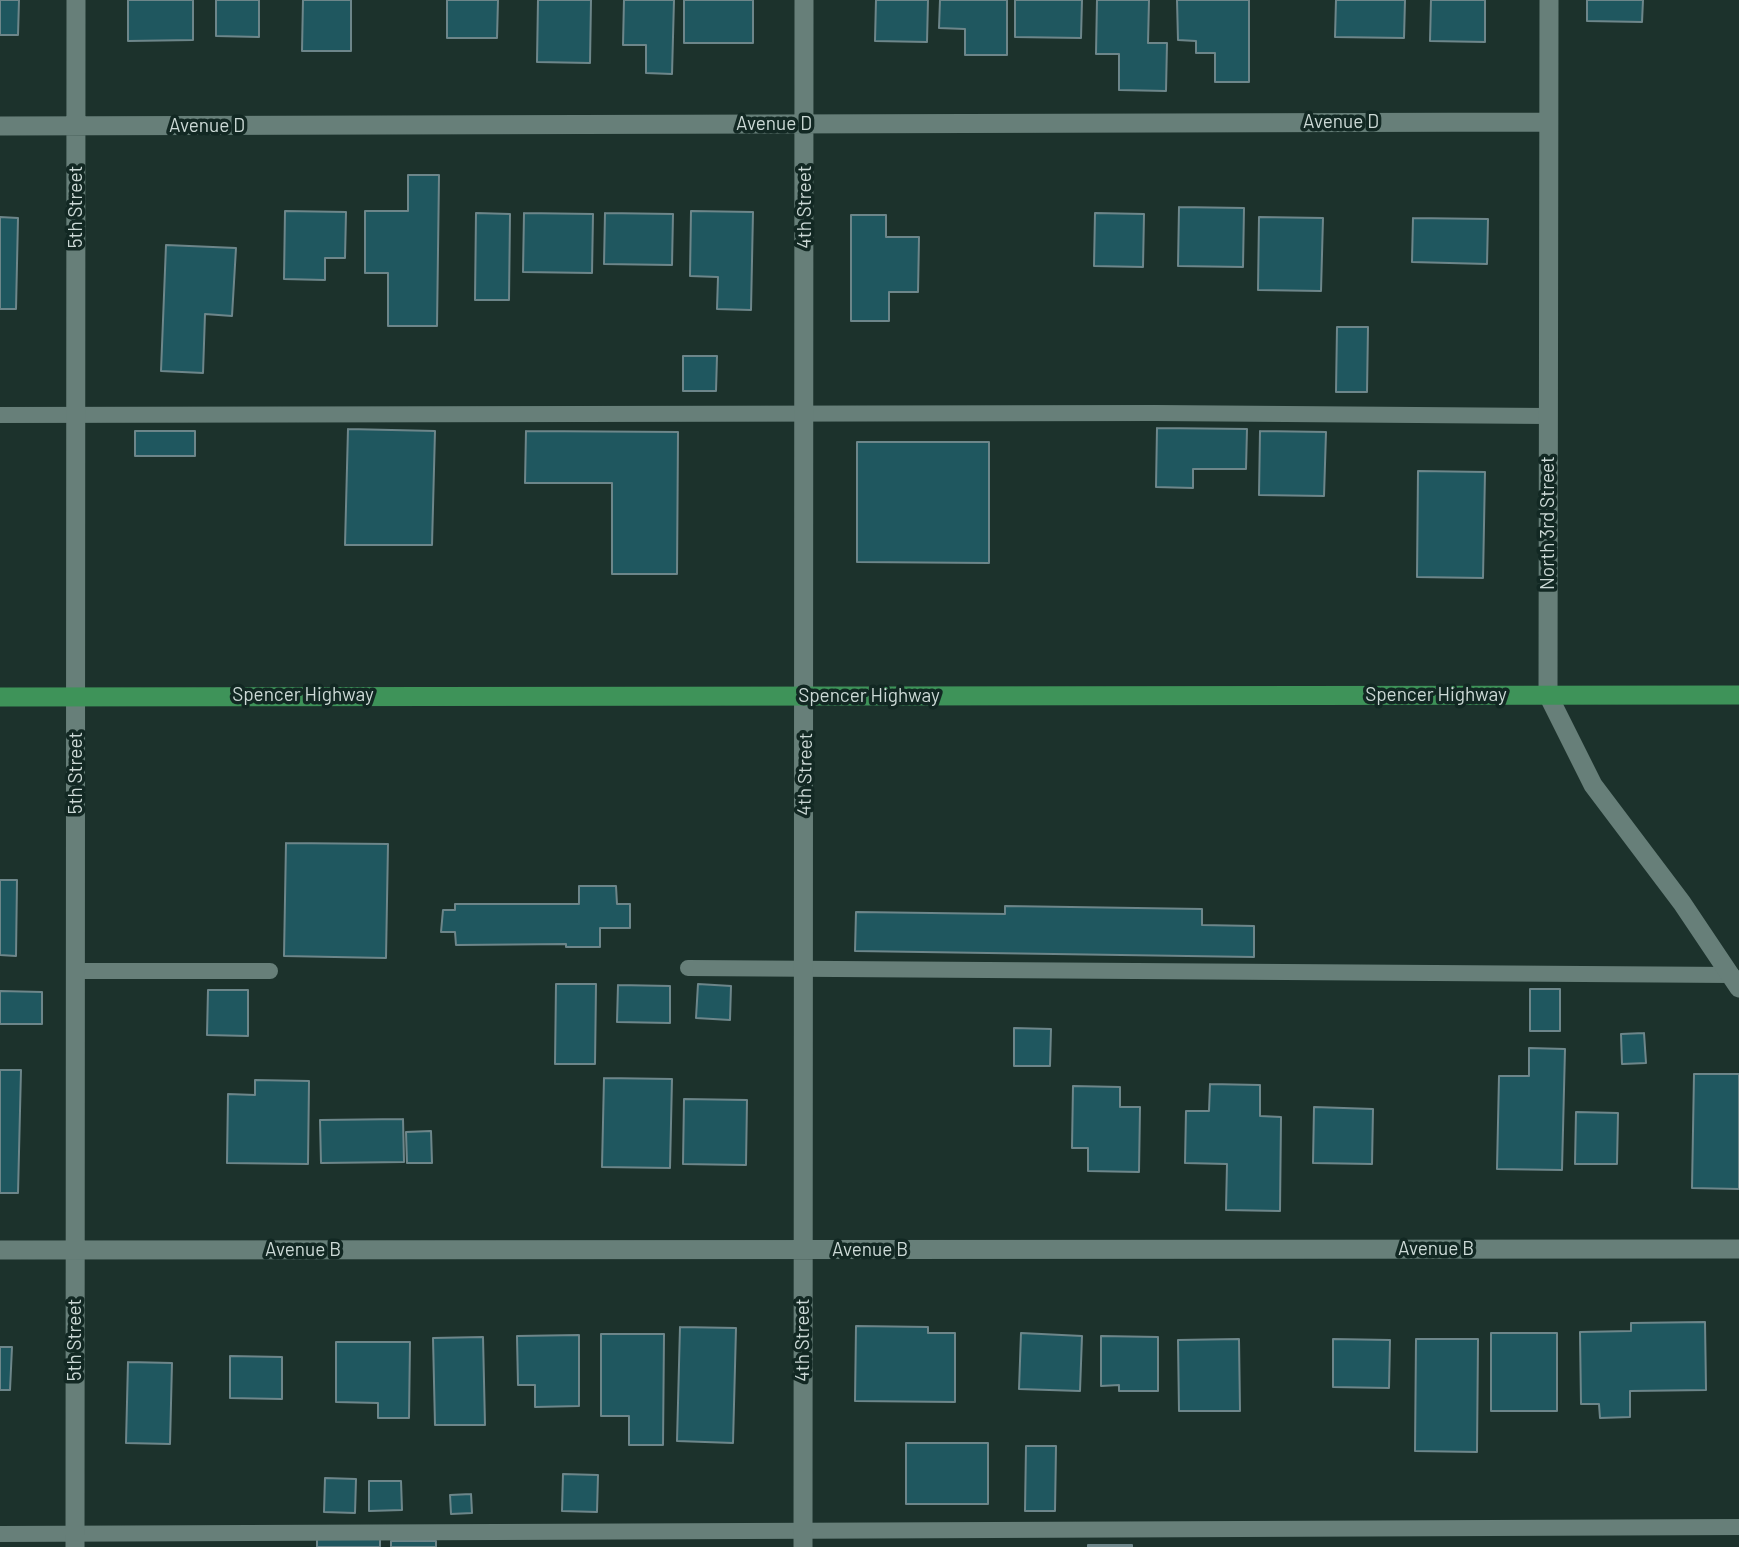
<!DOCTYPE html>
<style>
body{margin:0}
canvas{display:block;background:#1c322c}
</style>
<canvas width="1739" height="1547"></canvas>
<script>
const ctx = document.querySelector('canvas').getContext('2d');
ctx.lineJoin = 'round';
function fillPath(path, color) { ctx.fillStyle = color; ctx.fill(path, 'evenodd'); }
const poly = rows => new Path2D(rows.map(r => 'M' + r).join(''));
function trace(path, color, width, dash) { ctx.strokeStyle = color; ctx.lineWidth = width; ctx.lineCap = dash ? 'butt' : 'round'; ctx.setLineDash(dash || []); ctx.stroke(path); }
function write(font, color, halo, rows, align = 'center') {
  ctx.font = font + ' Barlow,sans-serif'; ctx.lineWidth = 7; ctx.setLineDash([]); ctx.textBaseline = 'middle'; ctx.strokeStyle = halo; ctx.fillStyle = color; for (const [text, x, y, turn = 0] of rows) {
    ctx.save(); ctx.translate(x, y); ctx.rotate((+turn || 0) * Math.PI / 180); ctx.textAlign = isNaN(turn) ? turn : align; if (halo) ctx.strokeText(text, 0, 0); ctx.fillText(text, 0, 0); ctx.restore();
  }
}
const building = poly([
 [0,0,19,0,18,35,0,35,0,0],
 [128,0,193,0,193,40,128,41,128,0],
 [216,0,259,0,259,37,216,36,216,0],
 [303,0,351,0,351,51,302,51,303,0],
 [447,0,498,0,497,38,447,38,447,0],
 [538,0,591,0,590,63,537,62,538,0],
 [624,0,674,0,672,74,646,73,646,45,623,45,624,0],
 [684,0,753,0,753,43,684,43,684,0],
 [876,0,928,0,927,42,875,41,876,0],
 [940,0,1007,0,1007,55,965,55,965,29,939,28,940,0],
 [1015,0,1082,0,1081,38,1015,37,1015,0],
 [1097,0,1149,0,1148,43,1167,43,1166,91,1119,90,1119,54,1096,54,1097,0],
 [1177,0,1249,0,1249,82,1215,82,1215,53,1196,53,1196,41,1178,40,1177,0],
 [1336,0,1405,0,1404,38,1335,37,1336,0],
 [1431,0,1485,0,1485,42,1430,41,1431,0],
 [1587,0,1643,0,1642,22,1587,21,1587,0],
 [408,175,439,175,437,326,388,326,388,273,365,273,365,211,408,211,408,175],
 [1179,207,1244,208,1243,267,1178,266,1179,207],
 [285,211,346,212,345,258,325,258,325,280,284,279,285,211],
 [691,211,753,212,751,310,717,309,718,277,690,276,691,211],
 [476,213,510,214,509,300,475,300,476,213],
 [524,213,593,214,592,273,523,272,524,213],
 [605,213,673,214,672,265,604,264,605,213],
 [1095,213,1144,214,1143,267,1094,266,1095,213],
 [851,215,886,215,886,237,919,237,918,292,889,292,889,321,851,321,851,215],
 [0,217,18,218,16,309,0,309,0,217],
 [1259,217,1323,218,1321,291,1258,290,1259,217],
 [1413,218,1488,219,1487,264,1412,262,1413,218],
 [166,245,236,248,232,316,205,314,203,373,161,371,166,245],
 [1337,327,1368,327,1367,392,1336,392,1337,327],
 [683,356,717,356,716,391,683,391,683,356],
 [1157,428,1247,429,1246,469,1193,469,1193,488,1156,487,1157,428],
 [348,429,435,431,432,545,345,545,348,429],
 [135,431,195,431,195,456,135,456,135,431],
 [526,431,678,432,677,574,612,574,612,483,525,483,526,431],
 [1260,431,1326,432,1324,496,1259,495,1260,431],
 [857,442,989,442,989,563,857,562,857,442],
 [1418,471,1485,472,1483,578,1417,577,1418,471],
 [286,843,388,844,386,958,284,956,286,843],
 [0,880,17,880,16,956,0,955,0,880],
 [579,886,616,886,617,904,630,904,630,928,600,928,600,947,566,947,566,944,456,945,455,932,441,932,443,910,455,910,455,904,579,904,579,886],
 [1005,906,1202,909,1202,925,1254,926,1254,957,855,951,856,912,1005,914,1005,906],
 [556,984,596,984,595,1064,555,1064,556,984],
 [698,984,731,986,730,1020,696,1018,698,984],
 [618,985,670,986,670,1023,617,1022,618,985],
 [1530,989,1560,989,1560,1031,1530,1031,1530,989],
 [208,990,248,990,248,1036,207,1035,208,990],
 [0,991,42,992,42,1024,0,1024,0,991],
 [1014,1028,1051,1029,1050,1066,1014,1066,1014,1028],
 [1644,1033,1646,1063,1622,1064,1621,1034,1644,1033],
 [1529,1048,1565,1049,1562,1170,1497,1169,1499,1076,1529,1076,1529,1048],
 [0,1070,21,1070,18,1193,0,1193,0,1070],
 [1694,1074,1739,1074,1739,1189,1692,1188,1694,1074],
 [604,1078,672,1079,670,1168,602,1167,604,1078],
 [255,1080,309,1081,308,1164,227,1163,228,1094,255,1095,255,1080],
 [1210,1084,1260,1085,1260,1116,1281,1117,1280,1211,1226,1210,1227,1164,1185,1163,1186,1111,1209,1111,1210,1084],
 [1073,1086,1120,1087,1120,1107,1140,1107,1139,1172,1088,1171,1088,1148,1072,1148,1073,1086],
 [684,1099,747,1100,746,1165,683,1164,684,1099],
 [1314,1107,1373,1109,1372,1164,1313,1163,1314,1107],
 [1576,1112,1618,1113,1617,1164,1575,1164,1576,1112],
 [403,1119,404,1162,321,1163,320,1120,403,1119],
 [431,1131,432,1163,407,1163,406,1132,431,1131],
 [1705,1322,1706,1390,1630,1391,1630,1417,1600,1418,1599,1404,1581,1404,1580,1332,1631,1331,1631,1323,1705,1322],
 [856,1326,928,1327,928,1333,955,1333,955,1402,855,1401,856,1326],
 [680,1327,736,1328,733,1443,677,1441,680,1327],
 [1021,1333,1082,1336,1080,1391,1019,1389,1021,1333],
 [1491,1333,1557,1333,1557,1411,1491,1411,1491,1333],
 [601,1334,664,1334,663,1445,629,1445,629,1416,601,1416,601,1334],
 [579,1335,579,1406,535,1407,535,1385,518,1385,517,1336,579,1335],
 [1101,1336,1158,1337,1158,1391,1119,1391,1119,1385,1101,1386,1101,1336],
 [483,1337,485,1425,435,1425,433,1338,483,1337],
 [1239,1339,1240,1411,1179,1411,1178,1340,1239,1339],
 [1333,1339,1390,1340,1389,1388,1333,1387,1333,1339],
 [1416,1339,1478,1339,1477,1452,1415,1451,1416,1339],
 [336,1342,410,1342,409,1418,378,1418,378,1403,336,1402,336,1342],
 [0,1347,12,1347,10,1390,0,1390,0,1347],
 [230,1356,282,1357,282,1399,230,1398,230,1356],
 [128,1362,172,1363,170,1444,126,1443,128,1362],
 [906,1443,988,1443,988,1504,906,1504,906,1443],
 [1026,1446,1056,1446,1055,1511,1025,1511,1026,1446],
 [563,1474,598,1475,597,1512,562,1511,563,1474],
 [325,1478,356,1479,355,1513,324,1512,325,1478],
 [369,1481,401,1481,402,1510,369,1511,369,1481],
 [471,1494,472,1513,451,1514,450,1495,471,1494],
 [317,1538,380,1538,380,1547,317,1547,317,1538],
 [391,1541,436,1541,436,1547,391,1547,391,1541],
 [1088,1545,1132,1545,1132,1547,1088,1547,1088,1545]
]);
fillPath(building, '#1f575f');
trace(building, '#6d868a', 2);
trace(poly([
 [0,415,1155,413,1547,416],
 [688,968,1732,975],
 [75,971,270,971],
 [0,1534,1739,1527]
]), '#677f79', 16);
trace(poly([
 [1549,0,1548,695,1593,785,1682,903,1739,988],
 [0,126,1548,122],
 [0,1250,1739,1249],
 [75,1547,76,0],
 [803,1547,804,0]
]), '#677f79', 19);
trace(poly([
 [0,697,1739,695]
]), '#3e9359', 19);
write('19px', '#ccd9d6', '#122823', [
 ["Avenue D",1341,122],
 ["Avenue D",774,124],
 ["Avenue D",207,126],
 ["5th Street",76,207,-90],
 ["4th Street",805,207,-90],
 ["North 3rd Street",1548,523,-90],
 ["Spencer Highway",303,695],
 ["Spencer Highway",1436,695],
 ["Spencer Highway",869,696],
 ["5th Street",76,773,-90],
 ["4th Street",805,774,-89],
 ["Avenue B",1436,1249],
 ["Avenue B",303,1250],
 ["Avenue B",870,1250],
 ["5th Street",75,1340,-90],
 ["4th Street",803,1340,-90]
]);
</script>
